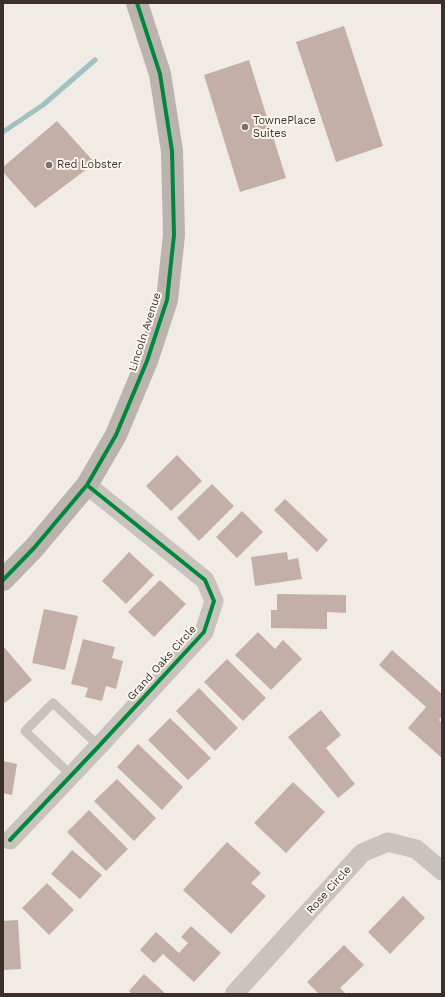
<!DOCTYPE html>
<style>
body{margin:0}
#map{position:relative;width:445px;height:997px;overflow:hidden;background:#f0ebe5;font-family:"Work Sans",sans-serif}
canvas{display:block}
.frame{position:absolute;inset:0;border:4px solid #3b302b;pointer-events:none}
</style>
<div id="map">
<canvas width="445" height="997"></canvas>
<div class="frame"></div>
</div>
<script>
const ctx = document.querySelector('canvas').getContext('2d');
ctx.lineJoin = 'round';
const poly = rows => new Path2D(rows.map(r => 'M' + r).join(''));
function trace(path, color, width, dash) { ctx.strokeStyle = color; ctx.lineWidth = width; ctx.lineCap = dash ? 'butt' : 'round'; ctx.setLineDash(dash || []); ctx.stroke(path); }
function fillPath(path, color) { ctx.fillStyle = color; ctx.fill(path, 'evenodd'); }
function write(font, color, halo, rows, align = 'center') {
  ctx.font = font + ' "Work Sans",sans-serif'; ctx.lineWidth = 4; ctx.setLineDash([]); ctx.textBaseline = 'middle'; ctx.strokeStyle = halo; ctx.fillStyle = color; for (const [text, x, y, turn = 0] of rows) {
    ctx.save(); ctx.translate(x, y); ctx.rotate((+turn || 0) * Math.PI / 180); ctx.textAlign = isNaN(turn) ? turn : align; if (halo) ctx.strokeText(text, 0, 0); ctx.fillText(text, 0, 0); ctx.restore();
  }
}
trace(poly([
 [3,132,43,105,95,60]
]), '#a1c2c1', 5);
fillPath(poly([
 [344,26,383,146,336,162,296,42],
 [249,60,286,178,240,192,204,75],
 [57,121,95,163,35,208,3,172,3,167],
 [177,455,202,481,171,511,146,486],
 [212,484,234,506,199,541,177,518],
 [285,499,328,540,317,552,274,510],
 [242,511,263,532,237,558,216,537],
 [129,552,154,575,126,604,102,581],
 [287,552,288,560,298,558,302,579,255,586,251,557],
 [160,580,186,604,154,637,128,612],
 [277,594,346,595,346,613,327,612,327,629,271,628,271,610,277,610],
 [44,609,78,616,65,670,32,663],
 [258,632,275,649,283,640,302,659,271,690,235,655],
 [83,639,115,647,112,658,123,661,116,689,106,686,102,701,85,697,88,688,71,684],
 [3,646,32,680,5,703,3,700],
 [392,650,442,694,442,716,439,720,442,723,442,758,408,728,426,707,379,665],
 [227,659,266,698,243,721,204,682],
 [199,688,238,728,215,751,176,711],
 [321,710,341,735,326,748,355,784,338,798,288,737],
 [170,718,211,758,188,780,148,740],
 [138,744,183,787,162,810,117,767],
 [3,761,17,764,12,795,3,793],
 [117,779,156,818,134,841,94,801],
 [293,782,325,812,286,853,254,823],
 [89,810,128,849,106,871,67,832],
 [227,842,261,873,251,883,266,896,231,934,183,890],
 [72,850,102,875,80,899,51,874],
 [47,883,74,910,49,935,22,908],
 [403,896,425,918,390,954,368,932],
 [18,920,21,969,3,970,3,921],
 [191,926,221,953,194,982,163,954,154,963,140,950,156,932,179,953,188,943,181,937],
 [344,945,364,965,340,988,346,994,319,994,307,982],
 [144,974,166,994,132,994,129,991]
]), '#c3afa7');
trace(poly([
 [71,775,25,731,53,703,99,746]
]), '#c9c3be', 9);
trace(poly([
 [10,840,99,746,204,632,214,601,205,580,87,485],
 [234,994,362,853,388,842,416,849,442,871]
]), '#c9c3be', 19);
trace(poly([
 [3,580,34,548,87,485,116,435,147,361,167,300,174,235,172,151,160,74,137,3]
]), '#bab3ae', 22);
trace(poly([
 [3,580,34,548,87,485,116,435,147,361,167,300,174,235,172,151,160,74,137,3],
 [10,840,99,746,204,632,214,601,205,580,87,485]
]), '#00873e', 4);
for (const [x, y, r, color] of [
 [245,127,4,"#7a716c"],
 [49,165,4,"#7a716c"]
]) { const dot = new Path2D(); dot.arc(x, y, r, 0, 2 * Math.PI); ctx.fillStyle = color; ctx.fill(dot); trace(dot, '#fbf5ee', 1.5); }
write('11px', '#3b302b', '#fbf5ee', [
 ["TownePlace",253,121],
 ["Suites",253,134],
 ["Red Lobster",57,165]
], 'left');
write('11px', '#3b302b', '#fbf5ee', [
 ["Lincoln Avenue",145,332,-72],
 ["Grand Oaks Circle",162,663,-48],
 ["Rose Circle",329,890,-48]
]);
</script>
